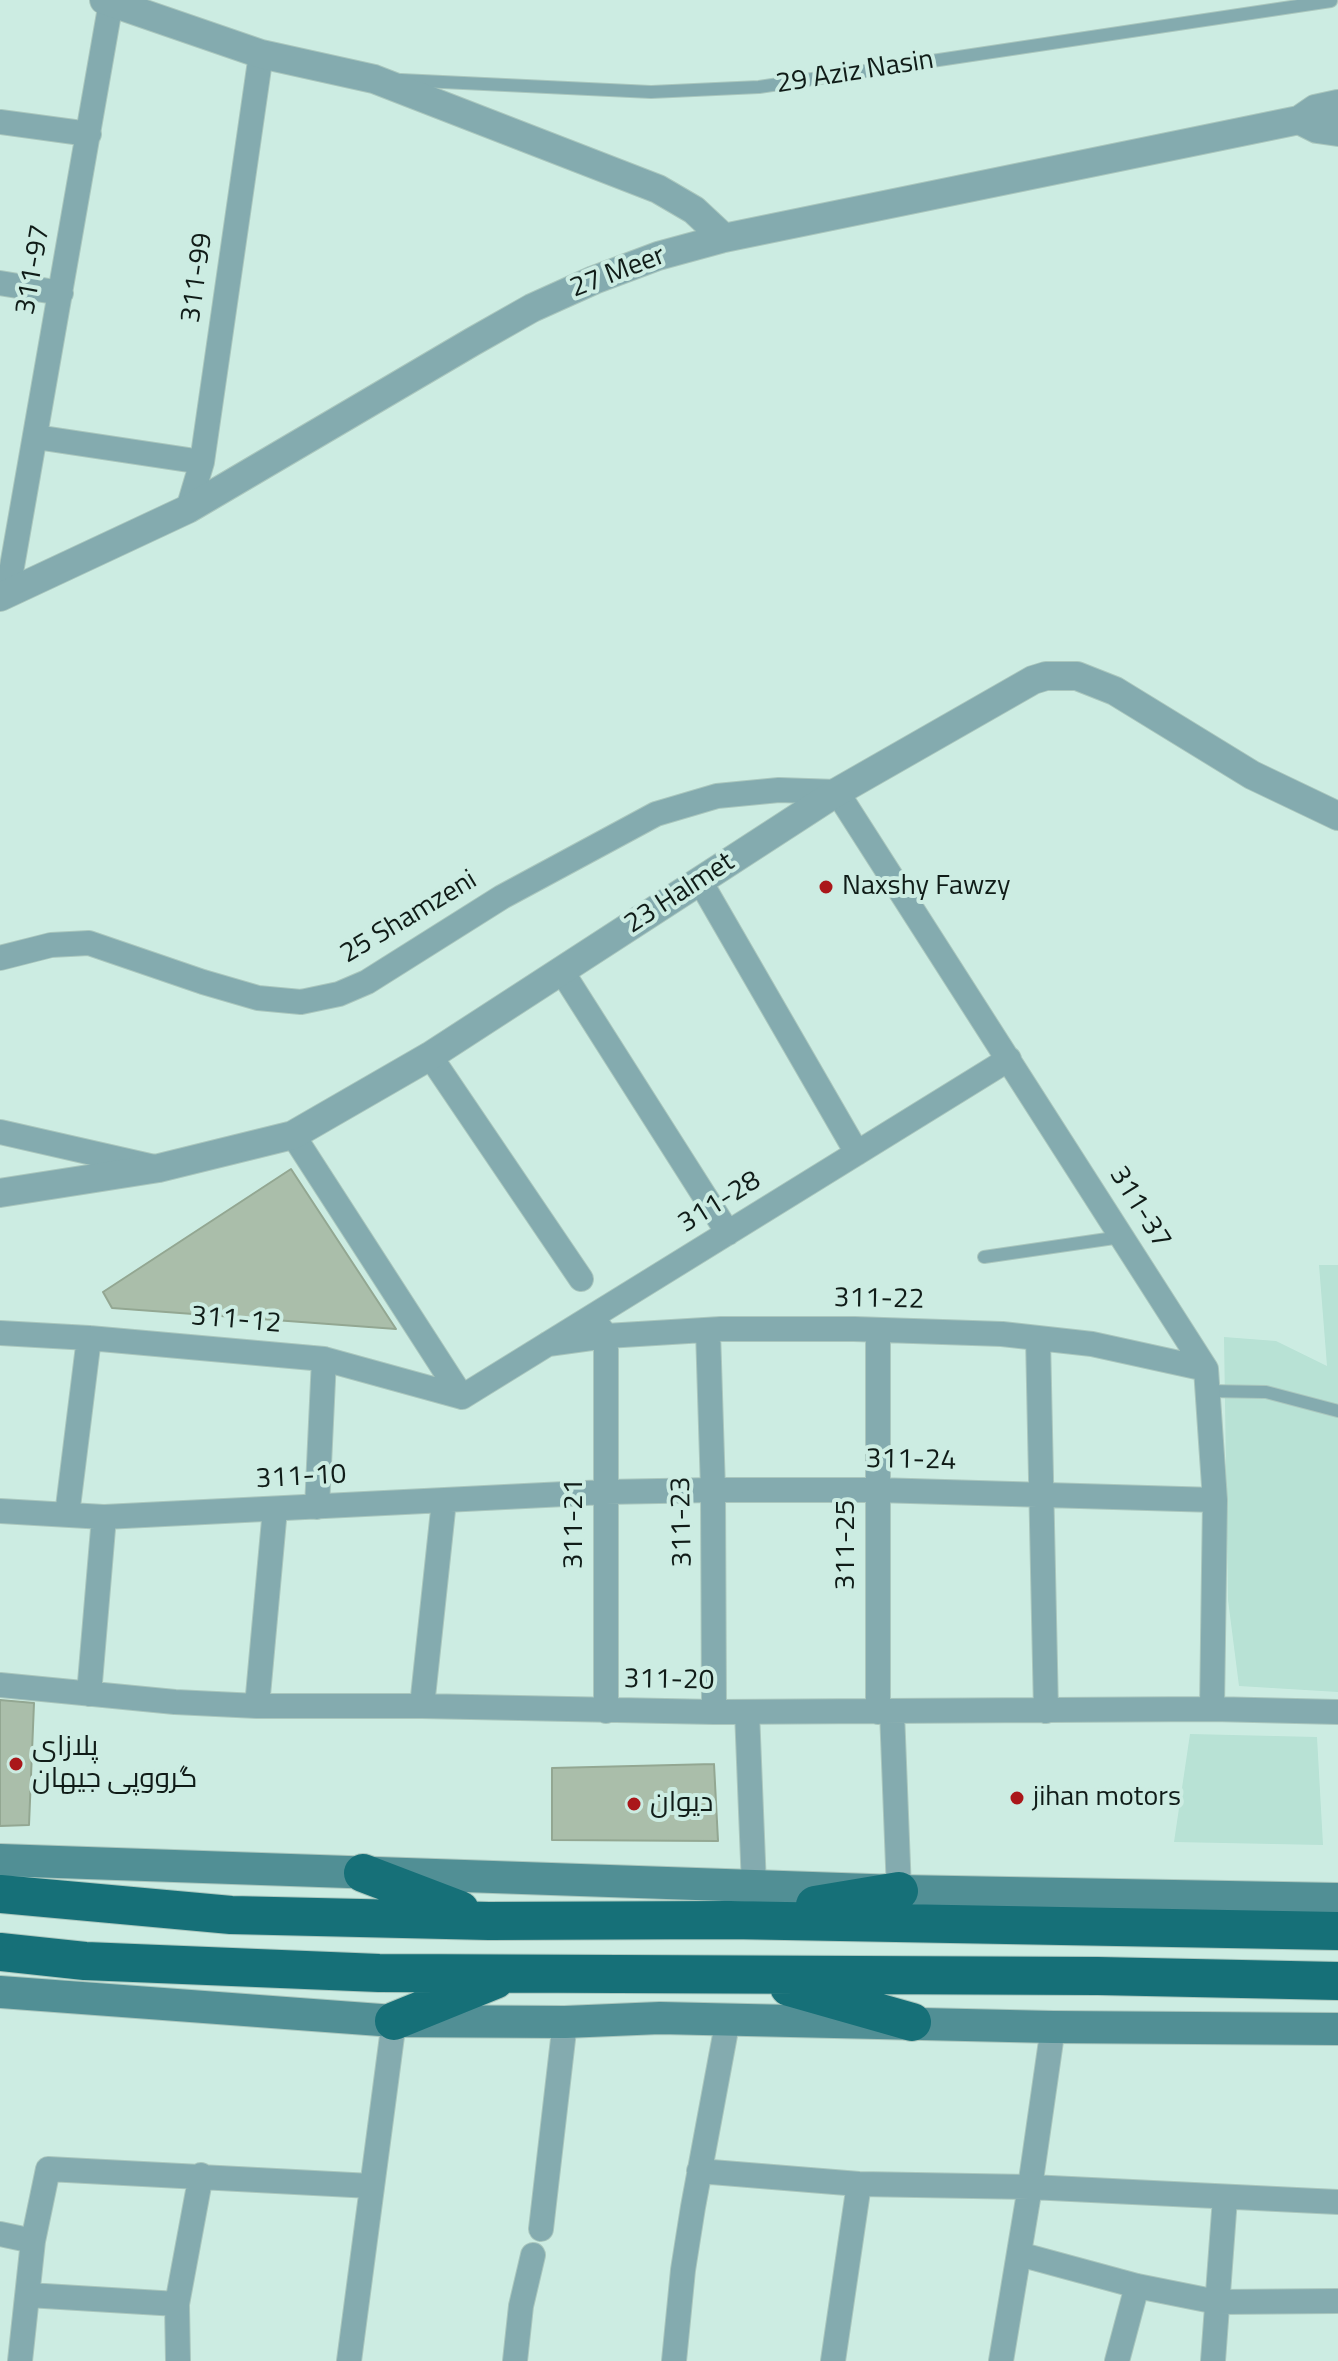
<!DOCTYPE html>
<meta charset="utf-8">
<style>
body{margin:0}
canvas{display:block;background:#ccece2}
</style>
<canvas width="1338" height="2361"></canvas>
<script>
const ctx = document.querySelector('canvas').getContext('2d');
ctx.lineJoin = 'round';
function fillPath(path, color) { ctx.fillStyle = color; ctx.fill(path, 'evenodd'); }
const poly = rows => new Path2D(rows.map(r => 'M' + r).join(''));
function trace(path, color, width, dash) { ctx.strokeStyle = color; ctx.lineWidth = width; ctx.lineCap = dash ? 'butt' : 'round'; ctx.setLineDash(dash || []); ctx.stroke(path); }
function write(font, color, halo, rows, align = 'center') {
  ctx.font = font + ' "Titillium Web",Cairo,sans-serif'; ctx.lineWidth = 8; ctx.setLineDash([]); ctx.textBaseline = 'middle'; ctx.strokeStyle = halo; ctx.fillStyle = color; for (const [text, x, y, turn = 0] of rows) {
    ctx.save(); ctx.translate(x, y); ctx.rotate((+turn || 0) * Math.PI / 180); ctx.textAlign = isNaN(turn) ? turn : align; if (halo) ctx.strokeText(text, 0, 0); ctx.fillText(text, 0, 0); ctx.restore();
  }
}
fillPath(poly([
 [1319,1265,1338,1265,1338,1692,1239,1686,1228,1600,1224,1337,1276,1341,1327,1366],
 [1190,1734,1317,1737,1323,1845,1174,1842]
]), '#b8e2d5');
const building = poly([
 [291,1169,396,1329,112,1308,103,1292,291,1169],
 [0,1700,34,1703,29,1825,0,1826,0,1700],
 [714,1764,718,1841,552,1840,552,1768,714,1764]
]);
fillPath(building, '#aabeaa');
trace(building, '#93a792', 2);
const service = poly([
 [401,80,651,92,759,87,1331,1],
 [984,1257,1121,1237],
 [1207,1391,1266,1392,1338,1411]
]);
const minor = poly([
 [0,122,89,134],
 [0,283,61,293],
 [36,437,202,462],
 [188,509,202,462,261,54],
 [7,595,111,2],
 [700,881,857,1153],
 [0,958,51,945,89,943,203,982,258,998,301,1002,339,994,367,982,502,897,656,814,717,796,779,790,837,792,1206,1369,1215,1500,1212,1709],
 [561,970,728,1233],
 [430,1056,581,1279],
 [0,1132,154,1167],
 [293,1135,462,1397],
 [597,1324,606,1336,606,1711],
 [708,1331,713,1490,714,1712],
 [0,1333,89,1338,324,1359,462,1397],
 [1038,1338,1046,1711],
 [548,1344,606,1336,721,1329,854,1329,1002,1334,1092,1344,1206,1369],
 [462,1397,1009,1059],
 [317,1507,324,1359],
 [0,1511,104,1517,605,1492,713,1490,877,1490,1215,1500],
 [67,1515,89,1338],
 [0,1685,175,1702,257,1706,422,1706,714,1712,1212,1709,1338,1712],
 [89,1694,104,1517],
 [257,1706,275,1509],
 [422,1706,444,1501],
 [747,1712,754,1886],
 [878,1712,878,1330],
 [892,1712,899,1891],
 [699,2171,859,2184,1030,2187,1338,2202],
 [541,2229,565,2022],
 [0,2234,33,2241],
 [1019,2254,1137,2286,1217,2302,1338,2301],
 [28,2295,177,2304],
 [20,2361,33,2241,48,2169,371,2186],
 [178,2361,177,2304,201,2175],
 [349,2361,394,2021],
 [515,2361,521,2306,533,2255],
 [674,2361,683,2270,693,2207,728,2019],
 [833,2361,859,2184],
 [1001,2361,1030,2187,1053,2027],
 [1117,2361,1137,2286],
 [1213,2361,1225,2198]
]);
const tertiary = poly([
 [104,0,261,54,374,79,658,189,694,210,724,238],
 [1299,120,1317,129,1338,132],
 [0,597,188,509,472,342,532,308,594,280,658,256,724,238,1299,120,1315,109,1338,104],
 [0,1193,159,1168,293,1135,430,1056,837,792,1033,680,1046,676,1077,676,1115,691,1252,775,1338,816]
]);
const secondary = poly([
 [0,1860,899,1891,1338,1899],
 [0,1992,394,2021,565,2022,660,2018,1053,2027,1338,2029]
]);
const trunk = poly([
 [363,1873,460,1910],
 [0,1894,231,1915,489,1921,730,1920,1338,1931],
 [815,1905,899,1891],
 [0,1952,85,1961,379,1973,1098,1976,1338,1981],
 [789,1987,912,2022],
 [394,2021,495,1980]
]);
trace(service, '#aac7be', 14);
trace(minor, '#aac7be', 26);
trace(tertiary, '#aac7be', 30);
trace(secondary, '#aac7be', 34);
trace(trunk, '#aac7be', 40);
trace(service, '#84abaf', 12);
trace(minor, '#84abaf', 24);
trace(tertiary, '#84abaf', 28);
trace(secondary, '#518f95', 32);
trace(trunk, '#167078', 38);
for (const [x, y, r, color] of [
 [826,887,8,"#aa171a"],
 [16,1764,8,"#aa171a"],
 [1017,1798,8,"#aa171a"],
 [634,1804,8,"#aa171a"]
]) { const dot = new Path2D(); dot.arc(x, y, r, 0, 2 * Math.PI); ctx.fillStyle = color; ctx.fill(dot); trace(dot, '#ccece2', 3); }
write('28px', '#101c18', '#ccece2', [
 ["29 Aziz Nasin",855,73,-9],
 ["311-97",34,270,-80],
 ["27 Meer",618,273,-21],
 ["311-99",198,278,-82],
 ["23 Halmet",680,894,-33],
 ["25 Shamzeni",409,918,-31],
 ["311-28",720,1203,-32],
 ["311-37",1139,1208,58],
 ["311-22",879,1300,1],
 ["311-12",236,1321,5],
 ["311-24",911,1461,1],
 ["311-10",301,1478,-3],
 ["311-23",683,1522,-91],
 ["311-21",575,1524,-90],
 ["311-25",847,1545,-90],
 ["311-20",669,1681,1]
]);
write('28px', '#101c18', '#ccece2', [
 ["Naxshy Fawzy",842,887],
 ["پلازای",32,1748],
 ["گرووپی جیهان",32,1780],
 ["jihan motors",1033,1798],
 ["دیوان",650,1804]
], 'left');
</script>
